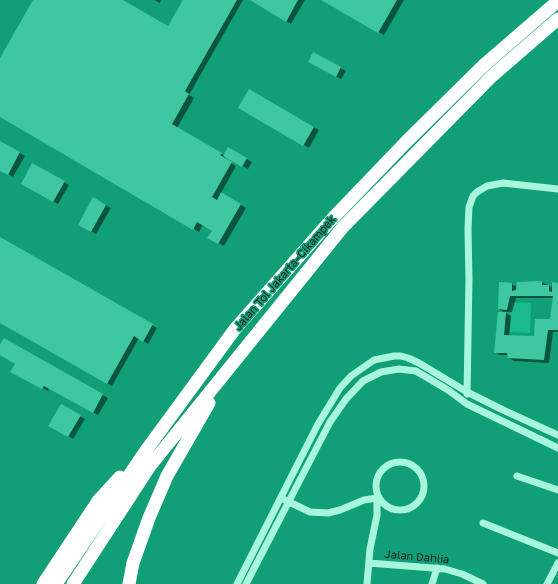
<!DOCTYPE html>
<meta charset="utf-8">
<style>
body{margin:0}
canvas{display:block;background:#119f78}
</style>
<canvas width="558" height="584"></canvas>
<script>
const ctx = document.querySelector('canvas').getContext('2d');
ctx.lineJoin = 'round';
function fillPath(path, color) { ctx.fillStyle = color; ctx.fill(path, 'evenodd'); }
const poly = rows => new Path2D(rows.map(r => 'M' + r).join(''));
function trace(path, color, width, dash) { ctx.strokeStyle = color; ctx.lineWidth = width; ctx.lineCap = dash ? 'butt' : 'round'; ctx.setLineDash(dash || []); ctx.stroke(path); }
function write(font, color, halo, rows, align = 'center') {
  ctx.font = font + ' "Golos Text",sans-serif'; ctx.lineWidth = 3.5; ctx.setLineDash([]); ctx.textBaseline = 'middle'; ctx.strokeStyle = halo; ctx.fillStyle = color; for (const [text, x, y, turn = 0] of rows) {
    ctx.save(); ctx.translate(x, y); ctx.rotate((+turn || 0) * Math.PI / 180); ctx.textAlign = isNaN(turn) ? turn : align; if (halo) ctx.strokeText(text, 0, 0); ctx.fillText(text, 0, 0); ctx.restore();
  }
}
fillPath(poly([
 [511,302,531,303,530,333,510,332]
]), '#19ba8b');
fillPath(poly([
 [35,0,121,0,168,28,184,0,243,0,189,95,194,98,177,128,224,155,228,148,252,162,248,169,226,157,224,159,236,166,221,193,246,208,224,246,209,238,213,230,203,224,199,232,0,116,0,60],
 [154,0,161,0,160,3],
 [251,0,305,0,291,24],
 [323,0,404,0,384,35],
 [314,53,346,71,341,79,309,62],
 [249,90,319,130,309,148,239,108],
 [0,142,25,156,13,177,0,169],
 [33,164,69,185,58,204,22,184],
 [94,199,111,208,96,234,79,225],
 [0,238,157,328,148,344,139,338,112,386,0,322],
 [542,282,553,288,558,284,558,332,553,332,549,363,514,361,509,358,508,355,500,355,495,352,506,313,511,316,509,336,535,337,551,320,553,298,516,298,512,312,504,312,499,309,500,283,512,284,517,287],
 [4,339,108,398,98,415,49,388,48,391,12,371,16,363,0,354,0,346],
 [61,405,85,419,73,439,50,425]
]), '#0007');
fillPath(poly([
 [33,0,123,0,168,26,183,0,237,0,185,91,189,94,172,124,222,153,220,155,232,162,212,197,217,200,221,192,241,204,218,244,207,238,212,231,197,222,193,230,0,117,0,58],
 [250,0,298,0,286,22],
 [321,0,397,0,378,33],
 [313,52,341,67,336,77,308,62],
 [249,89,314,127,303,146,238,108],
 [0,141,20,152,8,175,0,171],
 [228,147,247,158,242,167,223,156],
 [32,163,65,181,53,202,21,184],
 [93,197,106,205,91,232,78,225],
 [0,237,153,324,143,342,134,336,107,384,0,323],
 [542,281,542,285,549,285,549,291,552,292,552,282,558,283,558,330,548,330,544,360,508,358,507,353,494,353,498,312,506,312,504,335,534,336,535,319,550,319,553,296,510,296,507,310,498,309,499,282,512,283,512,291,516,290,517,282],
 [4,338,103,394,93,413,44,386,42,389,10,372,15,364,0,355,0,344],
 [61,404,81,415,68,437,48,426]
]), '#3ec7a0');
trace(poly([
 [467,394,469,279,468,229,469,207,473,196,477,192,487,186,503,183,558,189],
 '376 486a24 24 0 1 1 48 0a24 24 0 1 1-48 0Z',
 [517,476,558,490],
 [285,500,310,512,328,513,340,510,364,500,377,498,377,515,370,549,367,584],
 [483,523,558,553],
 [369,563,445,569,462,574,483,584],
 [237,584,318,424,340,388,351,376,374,360,394,356,401,356,408,358,419,363,467,392,503,410,558,435],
 [246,584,330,422,346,399,363,381,381,372,399,369,416,371,448,390,467,404,558,448],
 [432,584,437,568],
 [547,584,558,563]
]), '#a8f5de', 7);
trace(poly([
 [43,584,98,501,120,477],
 [56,584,147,449,235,329,333,218,406,142,484,65,558,1],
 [73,584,150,466,343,227,492,76,558,19],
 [129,584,133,563,149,518,167,476,209,403]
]), '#fff', 13);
write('11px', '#1d1d1d', '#119f78', [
 ["Jalan Tol Jakarta–Cikampek",285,273,-49],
 ["Jalan Dahlia",417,557,5]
]);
</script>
